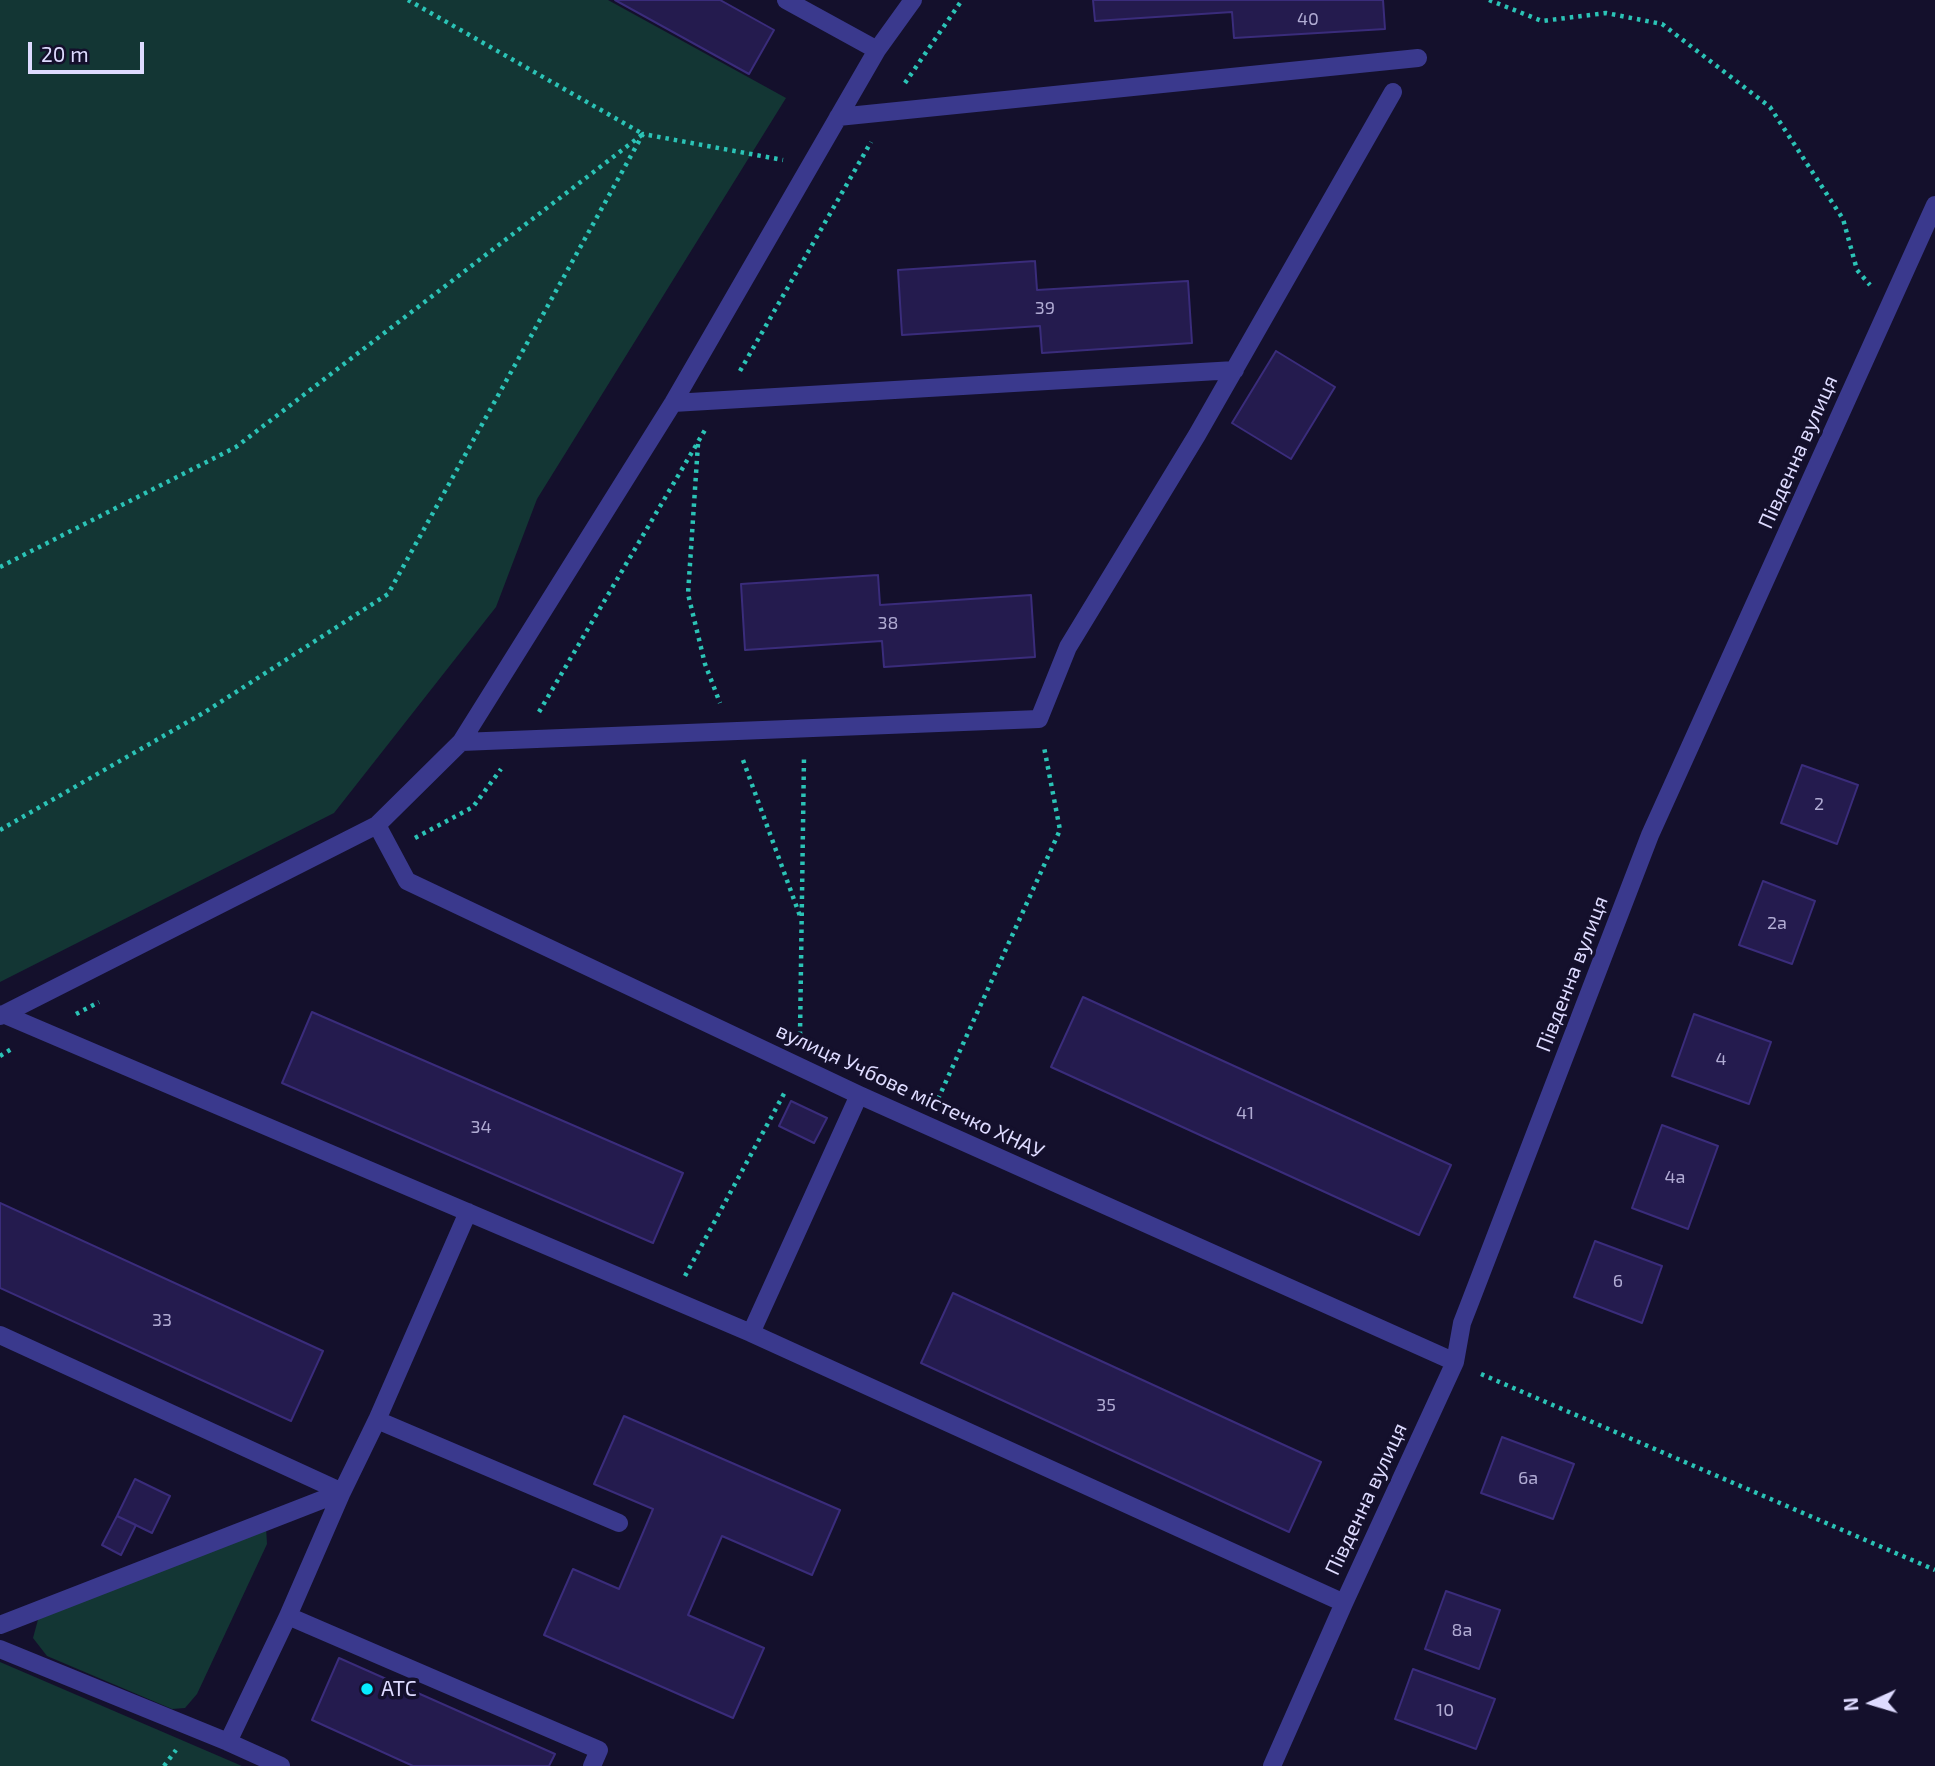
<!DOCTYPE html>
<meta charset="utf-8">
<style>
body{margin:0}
#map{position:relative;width:1935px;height:1766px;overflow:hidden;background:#14102c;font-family:"Exo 2",sans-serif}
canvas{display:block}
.north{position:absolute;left:1837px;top:1668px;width:70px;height:70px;-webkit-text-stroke:5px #14102c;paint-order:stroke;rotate:266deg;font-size:19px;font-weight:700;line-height:28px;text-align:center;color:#dedbff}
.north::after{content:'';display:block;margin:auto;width:24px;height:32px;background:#dedbff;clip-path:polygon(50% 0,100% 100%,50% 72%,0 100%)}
.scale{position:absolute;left:28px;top:42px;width:116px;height:32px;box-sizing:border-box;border:4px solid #dedbff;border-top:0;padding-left:9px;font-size:21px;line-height:24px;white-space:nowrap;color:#dedbff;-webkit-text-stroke:5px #14102c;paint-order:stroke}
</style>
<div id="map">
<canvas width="1935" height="1766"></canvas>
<div class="north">N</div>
<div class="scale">20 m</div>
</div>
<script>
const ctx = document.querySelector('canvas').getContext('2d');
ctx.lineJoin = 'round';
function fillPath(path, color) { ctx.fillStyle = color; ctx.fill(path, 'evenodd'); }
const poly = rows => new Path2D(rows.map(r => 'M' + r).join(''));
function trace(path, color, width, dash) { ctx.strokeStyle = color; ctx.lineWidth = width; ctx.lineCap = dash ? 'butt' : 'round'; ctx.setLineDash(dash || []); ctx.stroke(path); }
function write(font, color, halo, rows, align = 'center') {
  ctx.font = font + ' "Exo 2",sans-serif'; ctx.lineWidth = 7; ctx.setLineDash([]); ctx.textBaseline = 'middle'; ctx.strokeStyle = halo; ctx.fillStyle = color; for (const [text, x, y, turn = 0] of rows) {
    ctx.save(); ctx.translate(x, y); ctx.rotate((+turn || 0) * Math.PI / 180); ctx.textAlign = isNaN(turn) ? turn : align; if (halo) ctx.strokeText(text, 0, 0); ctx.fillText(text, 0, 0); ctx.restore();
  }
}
fillPath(poly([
 [0,0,608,0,786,98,537,499,496,607,334,813,0,982],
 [266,1527,267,1544,197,1694,185,1708,172,1709,47,1656,33,1638,39,1616],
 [0,1662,242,1766,0,1766]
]), '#133634');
const building = poly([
 [615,0,720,0,774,30,749,74,615,0],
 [1093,0,1383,0,1385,29,1234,38,1232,12,1095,21,1093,0],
 [1035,261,1037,290,1188,281,1192,343,1042,353,1040,326,902,335,898,270,1035,261],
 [1276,351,1335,387,1291,459,1232,423,1276,351],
 [878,575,880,605,1031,595,1035,657,884,667,882,641,745,650,741,584,878,575],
 [1802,765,1858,785,1837,844,1781,823,1802,765],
 [1763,881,1815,901,1792,964,1739,945,1763,881],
 [1083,997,1451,1165,1419,1235,1051,1067,1083,997],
 [312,1012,683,1173,653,1243,282,1083,312,1012],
 [1694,1014,1771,1042,1749,1104,1672,1076,1694,1014],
 [791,1101,827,1118,814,1143,779,1126,791,1101],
 [1662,1125,1718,1146,1688,1229,1632,1208,1662,1125],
 [0,1203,323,1351,291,1421,0,1288,0,1203],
 [1595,1241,1662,1266,1642,1323,1574,1297,1595,1241],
 [953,1293,1321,1462,1289,1532,921,1363,953,1293],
 [624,1416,840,1510,812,1575,722,1536,688,1615,764,1648,733,1718,544,1635,573,1569,619,1589,653,1509,594,1484,624,1416],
 [1502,1437,1574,1464,1553,1519,1481,1493,1502,1437],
 [135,1479,170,1496,152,1533,117,1516,135,1479],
 [117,1516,136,1525,121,1555,102,1545,117,1516],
 [1446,1591,1500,1610,1479,1669,1425,1649,1446,1591],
 [339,1658,555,1754,549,1766,413,1766,312,1720,339,1658],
 [1413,1669,1495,1699,1476,1749,1395,1719,1413,1669]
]);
fillPath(building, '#241b4e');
trace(building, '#3a2c7b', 2);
trace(poly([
 [1489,0,1542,21,1606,13,1662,24,1770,107,1843,219,1857,270,1870,285],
 [905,83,962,0],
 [740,371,871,142],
 [698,444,688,594,705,664,720,703],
 [0,567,236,447,643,134,408,0],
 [539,712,705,430],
 [743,760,800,916],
 [0,830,205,712,388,594,643,134,783,160],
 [415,838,473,807,501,769],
 [76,1014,99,1002],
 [800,1035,804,757],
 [0,1056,13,1048],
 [938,1099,1060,830,1044,747],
 [685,1276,786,1090],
 [1481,1374,1935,1570],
 [164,1766,176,1750]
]), '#2bc3b6', 4.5, [3.5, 5]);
trace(poly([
 [786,0,877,50],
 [838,117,1418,58],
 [673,403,1235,370],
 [461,742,1039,719,1068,647,1197,435,1393,92],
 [377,825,407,881,859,1095,1455,1362],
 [3,1014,751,1333,1344,1603],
 [0,1016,377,825,461,742,673,403,877,50,913,0],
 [751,1333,859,1095],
 [0,1335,342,1492,288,1616,228,1742],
 [377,1420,619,1523],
 [288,1616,599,1750,592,1766],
 [0,1625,342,1492,377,1420,468,1212],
 [0,1649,228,1742,281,1766],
 [1272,1766,1344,1603,1455,1362,1462,1323,1469,1305,1650,835,1935,205]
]), '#3a398d', 18);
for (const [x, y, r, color] of [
 [367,1689,7,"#07ecff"]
]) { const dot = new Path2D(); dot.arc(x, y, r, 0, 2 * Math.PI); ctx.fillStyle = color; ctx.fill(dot); trace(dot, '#14102c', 2.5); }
write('18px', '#b0abd3', null, [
 ["40",1308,19],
 ["39",1045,308],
 ["38",888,623],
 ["2",1819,804],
 ["2а",1777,923],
 ["4",1721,1059],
 ["41",1245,1113],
 ["34",481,1127],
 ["4а",1675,1177],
 ["6",1618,1281],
 ["33",162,1320],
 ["35",1106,1405],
 ["6а",1528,1478],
 ["8а",1462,1630],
 ["10",1445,1710]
]);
write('21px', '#dedbff', '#14102c', [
 ["Південна вулиця",1798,452,-66],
 ["Південна вулиця",1572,974,-69],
 ["вулиця Учбове містечко ХНАУ",910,1091,25],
 ["Південна вулиця",1366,1499,-65]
]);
write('21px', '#dedbff', '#14102c', [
 ["АТС",381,1689]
], 'left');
</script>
